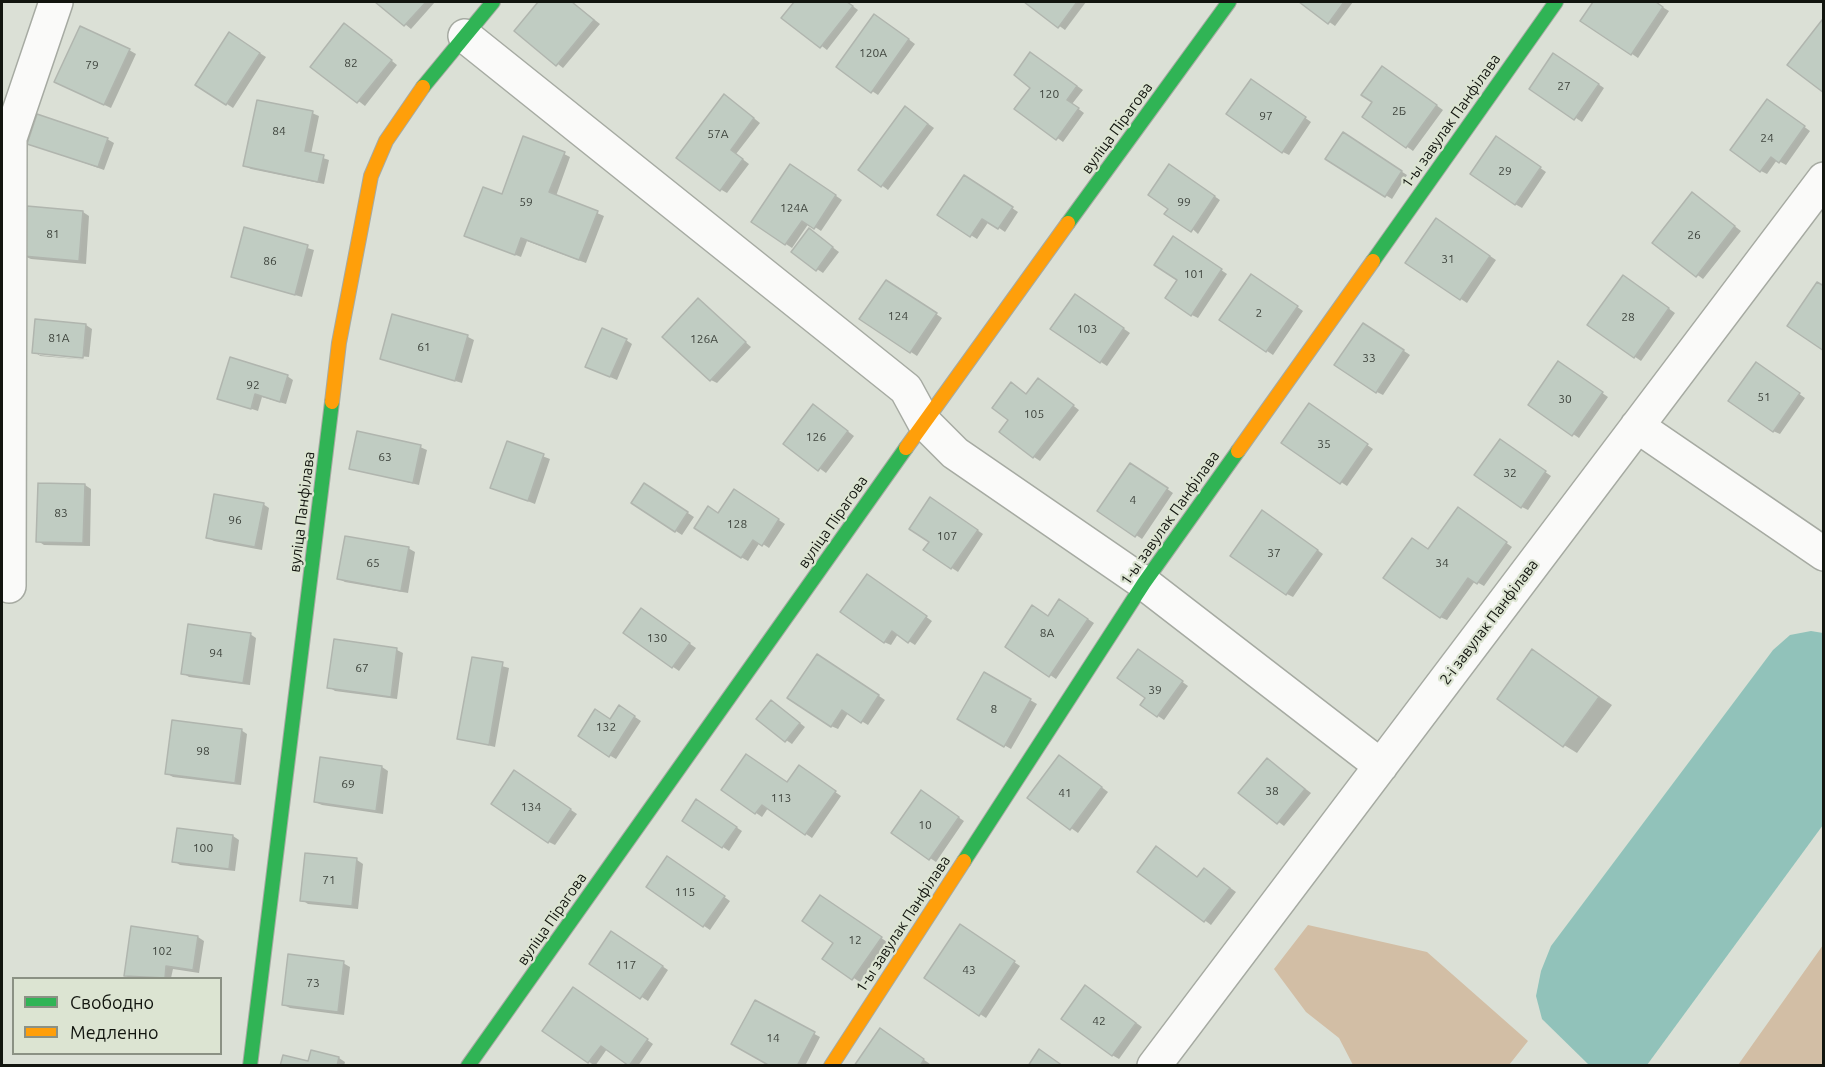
<!DOCTYPE html>
<meta charset="utf-8">
<style>
body{margin:0}
#map{position:relative;width:1825px;height:1067px;overflow:hidden;background:#dbe0d6;font-family:Ubuntu,sans-serif}
canvas{display:block}
.frame{position:absolute;inset:0;border:3px solid #12150f;pointer-events:none}
.legend{position:absolute;left:12px;top:977px;width:210px;height:78px;box-sizing:border-box;background:#dce4d2;border:2px solid #8b9184;margin:0;padding:8px 10px;list-style:none;font-size:18px;color:#12150f}
.legend li{display:flex;align-items:center;gap:12px;height:30px}
.legend b{width:30px;border:2px solid #8b9184}
</style>
<div id="map">
<canvas width="1825" height="1067"></canvas>
<div class="frame"></div>
<ul class="legend">
<li><b style="height:8px;background:#30b455"></b>Свободно</li>
<li><b style="height:8px;background:#ff9f0a"></b>Медленно</li>
</ul>
</div>
<script>
const ctx = document.querySelector('canvas').getContext('2d');
ctx.lineJoin = 'round';
function fillPath(path, color) { ctx.fillStyle = color; ctx.fill(path, 'evenodd'); }
const poly = rows => new Path2D(rows.map(r => 'M' + r).join(''));
function trace(path, color, width, dash) { ctx.strokeStyle = color; ctx.lineWidth = width; ctx.lineCap = dash ? 'butt' : 'round'; ctx.setLineDash(dash || []); ctx.stroke(path); }
function write(font, color, halo, rows, align = 'center') {
  ctx.font = font + ' Ubuntu,sans-serif'; ctx.lineWidth = 4.5; ctx.setLineDash([]); ctx.textBaseline = 'middle'; ctx.strokeStyle = halo; ctx.fillStyle = color; for (const [text, x, y, turn = 0] of rows) {
    ctx.save(); ctx.translate(x, y); ctx.rotate((+turn || 0) * Math.PI / 180); ctx.textAlign = isNaN(turn) ? turn : align; if (halo) ctx.strokeText(text, 0, 0); ctx.fillText(text, 0, 0); ctx.restore();
  }
}
fillPath(poly([
 [1308,925,1427,952,1528,1041,1509,1065,1353,1065,1339,1038,1306,1012,1274,969],
 [1823,945,1823,1065,1738,1065]
]), '#d2bea5');
fillPath(poly([
 [1811,631,1823,633,1823,825,1647,1065,1589,1065,1542,1019,1536,996,1541,971,1551,946,1773,650,1790,635]
]), '#91c2ba');
fillPath(poly([
 [378,2,435,2,411,29],
 [540,2,572,2,600,24,563,68,516,31],
 [796,2,847,2,858,10,827,50,784,17],
 [1026,2,1086,2,1065,30],
 [1301,2,1353,2,1335,26],
 [1595,2,1654,2,1669,11,1638,58,1582,20],
 [881,19,915,44,878,95,872,91],
 [351,28,397,65,365,106,313,66],
 [236,38,266,57,233,108,197,84],
 [129,50,136,54,111,108,62,85],
 [1037,58,1083,90,1072,104,1084,113,1063,142,1017,109,1033,87],
 [1560,58,1604,88,1582,122,1531,88],
 [1389,71,1443,110,1413,151,1364,116,1374,102],
 [1257,84,1311,122,1289,155,1283,152],
 [731,100,760,123,736,154,749,164,727,193,720,189],
 [1774,105,1810,131,1786,165,1777,160,1767,174,1761,171],
 [912,112,934,128,888,190,860,169],
 [312,113,319,116,311,154,329,160,324,184,251,169,245,166],
 [1349,138,1407,175,1392,199,1327,159],
 [107,139,114,143,104,170,29,143],
 [1503,142,1546,172,1522,208,1515,204],
 [564,154,570,157,556,196,604,216,586,263,527,241,521,257,472,238,503,196],
 [797,169,842,200,821,231,809,223,792,248,786,244],
 [1176,170,1220,200,1198,234,1170,208],
 [970,180,1018,212,1005,232,989,221,977,239,939,215],
 [1698,198,1741,231,1703,279,1654,243],
 [83,212,89,216,86,264,31,259,24,256],
 [1443,224,1496,260,1467,303,1461,299],
 [245,229,314,250,302,297,233,277],
 [815,234,839,252,823,273,817,269],
 [1180,242,1227,274,1198,318,1192,315,1179,279],
 [1258,279,1303,311,1273,355,1221,320],
 [1629,280,1675,313,1641,361,1589,325],
 [893,285,942,318,917,356,911,352],
 [698,300,751,347,717,383,711,380],
 [1082,300,1130,333,1107,366,1101,362],
 [86,325,92,329,89,357,39,352,39,355,34,352],
 [1370,328,1410,355,1383,395,1377,392],
 [468,337,474,340,462,383,381,358],
 [626,340,632,344,617,380,594,370],
 [39,355,89,360,40,356],
 [1565,367,1608,397,1579,438,1530,405],
 [1762,368,1805,398,1780,434,1773,431],
 [287,376,293,380,286,404,262,397,258,411,219,398],
 [1045,384,1079,410,1040,461,1034,457,1027,395],
 [1315,409,1373,449,1347,486,1341,482],
 [820,410,854,436,826,473,785,443],
 [508,443,550,459,535,504,492,487],
 [1506,445,1551,476,1528,510,1522,507],
 [420,447,427,450,419,485,351,468],
 [1137,468,1173,493,1142,539,1136,535],
 [85,485,91,489,90,546,44,545,38,541],
 [651,489,694,517,682,535,633,503],
 [740,495,785,524,769,548,760,542,748,561,741,557,719,514],
 [937,503,983,534,958,572,925,550,931,542],
 [263,504,269,508,262,550,214,541,208,538],
 [1465,513,1512,547,1484,586,1475,581,1447,620,1440,617,1429,551],
 [1269,516,1323,554,1293,597,1287,594],
 [408,548,415,552,408,593,345,582,339,579],
 [873,579,932,621,915,645,898,634,891,645,884,642],
 [1066,605,1094,623,1056,679,1007,646],
 [647,614,696,648,679,671,625,633],
 [250,634,256,638,250,685,189,677,183,673],
 [335,641,397,650,403,653,397,699,335,691,329,687],
 [1532,651,1612,705,1577,753,1564,745],
 [1144,654,1188,686,1164,720,1142,705,1147,698],
 [473,658,509,668,495,747,459,738],
 [824,659,885,700,868,725,848,713,838,729,831,726],
 [985,674,1037,704,1011,749,959,719],
 [777,705,805,727,792,744,786,740],
 [626,711,641,721,616,759,609,755,611,720],
 [241,730,247,734,241,785,173,777,166,773],
 [321,759,382,767,388,771,383,814,322,805,315,802],
 [1066,760,1108,792,1078,833,1029,798],
 [1273,764,1311,793,1284,826,1240,793],
 [805,771,841,796,812,838,768,808,762,817,723,790,788,784],
 [521,776,577,814,555,845,549,842],
 [927,796,964,821,936,862,930,858],
 [703,805,742,831,729,851,684,820],
 [233,836,239,840,235,871,180,865,174,861],
 [357,860,363,864,358,909,308,904,302,900],
 [674,862,730,901,710,930,648,887],
 [1139,871,1197,878,1210,873,1236,892,1211,925],
 [827,900,887,942,860,982,824,959,835,942],
 [966,930,1020,966,986,1018,926,978],
 [618,936,668,970,648,1001,591,964],
 [198,937,204,941,199,973,173,969,171,978,130,978,125,975],
 [343,963,350,967,344,1015,290,1008,284,1005],
 [1092,991,1142,1027,1119,1059,1112,1055],
 [579,992,653,1044,638,1066,631,1066,607,1049,595,1066,544,1030],
 [755,1002,820,1037,805,1066,772,1066],
 [887,1034,930,1064,928,1066,856,1066],
 [312,1052,339,1058,345,1062,344,1066,282,1066,309,1063]
]), '#0003');
const building = poly([
 [375,2,426,2,404,26,375,2],
 [538,2,572,2,594,20,556,66,514,31,538,2],
 [794,2,847,2,853,6,820,48,781,18,794,2],
 [1024,2,1077,2,1058,28,1024,2],
 [1299,2,1344,2,1328,24,1299,2],
 [1593,2,1656,2,1663,7,1631,55,1580,21,1593,2],
 [874,14,909,39,871,93,836,67,874,14],
 [1822,20,1824,22,1824,93,1787,65,1822,20],
 [344,23,392,60,357,103,310,67,344,23],
 [80,26,130,49,104,105,54,82,80,26],
 [229,32,260,53,226,105,195,85,229,32],
 [1030,52,1077,86,1067,100,1079,108,1056,140,1014,109,1030,88,1014,75,1030,52],
 [1553,53,1599,84,1574,120,1529,89,1553,53],
 [1382,66,1437,105,1406,148,1362,117,1372,102,1361,95,1382,66],
 [1251,79,1306,117,1282,153,1226,114,1251,79],
 [724,94,754,118,731,150,743,159,720,191,676,158,724,94],
 [1767,99,1805,126,1779,163,1771,157,1760,172,1730,150,1767,99],
 [257,100,313,111,305,151,324,155,318,182,243,166,257,100],
 [905,106,928,124,881,187,858,170,905,106],
 [37,114,108,138,98,167,27,144,37,114],
 [1343,132,1402,171,1385,197,1325,159,1343,132],
 [523,136,565,152,549,192,598,211,579,260,521,238,515,255,464,236,483,187,502,194,523,136],
 [1496,136,1541,167,1515,205,1470,174,1496,136],
 [790,164,836,195,814,229,802,221,785,245,751,222,790,164],
 [1169,164,1215,196,1191,232,1164,214,1168,209,1148,195,1169,164],
 [964,175,1013,207,998,229,982,219,970,237,937,215,964,175],
 [1692,192,1735,226,1696,277,1652,243,1692,192],
 [27,206,83,211,79,261,23,256,27,206],
 [1436,218,1490,256,1460,300,1405,263,1436,218],
 [244,227,308,245,295,295,231,277,244,227],
 [809,228,833,247,816,271,791,252,809,228],
 [1173,236,1222,269,1191,316,1165,298,1177,280,1154,265,1173,236],
 [1251,274,1298,306,1266,352,1219,320,1251,274],
 [1623,275,1669,308,1634,358,1587,325,1623,275],
 [886,280,937,313,910,353,859,319,886,280],
 [1817,282,1824,286,1824,351,1787,326,1817,282],
 [1075,294,1124,328,1100,363,1050,329,1075,294],
 [698,298,746,342,710,381,662,337,698,298],
 [392,314,468,335,455,381,380,359,392,314],
 [35,319,86,324,83,358,32,353,35,319],
 [1363,323,1404,350,1376,393,1334,365,1363,323],
 [602,328,627,339,610,377,585,367,602,328],
 [230,357,288,375,280,402,255,394,251,409,217,399,230,357],
 [1558,361,1603,392,1572,436,1528,405,1558,361],
 [1756,362,1800,393,1773,432,1728,401,1756,362],
 [1038,378,1074,405,1033,458,999,432,1008,420,992,408,1011,382,1026,394,1038,378],
 [1309,403,1368,444,1340,484,1281,443,1309,403],
 [813,404,848,431,818,471,783,444,813,404],
 [357,431,421,445,413,483,349,469,357,431],
 [1500,439,1546,471,1521,508,1474,475,1500,439],
 [507,441,544,454,528,501,490,488,507,441],
 [1130,463,1168,488,1135,537,1097,511,1130,463],
 [38,483,85,484,83,543,36,542,38,483],
 [644,483,688,512,675,532,631,503,644,483],
 [734,489,779,519,762,546,753,540,741,558,694,528,708,506,718,513,734,489],
 [214,494,264,503,255,547,206,538,214,494],
 [930,497,978,530,951,569,923,550,929,542,909,529,930,497],
 [1458,507,1507,542,1477,584,1468,578,1440,618,1383,578,1412,538,1428,549,1458,507],
 [1262,510,1318,550,1286,595,1230,556,1262,510],
 [345,536,409,547,401,591,337,579,345,536],
 [867,574,927,616,908,643,892,631,884,643,840,612,867,574],
 [1059,599,1088,619,1049,677,1005,647,1032,605,1048,616,1059,599],
 [641,608,690,643,672,668,623,633,641,608],
 [188,624,251,633,243,683,181,674,188,624],
 [334,639,397,648,391,697,327,688,334,639],
 [1138,649,1183,681,1157,717,1140,705,1145,698,1117,678,1138,649],
 [1532,649,1599,697,1563,747,1497,699,1532,649],
 [817,654,879,695,861,723,842,710,831,727,787,698,817,654],
 [472,657,503,662,489,745,457,739,472,657],
 [984,672,1031,699,1004,747,957,719,984,672],
 [771,700,800,723,785,742,756,719,771,700],
 [619,705,635,716,609,757,578,736,595,709,610,719,619,705],
 [172,720,242,729,235,783,165,774,172,720],
 [746,754,787,782,799,765,836,791,805,835,762,805,755,814,721,790,746,754],
 [1059,755,1102,787,1070,830,1027,798,1059,755],
 [320,757,382,766,376,811,314,802,320,757],
 [1267,758,1305,789,1277,824,1238,793,1267,758],
 [514,770,571,809,548,843,491,804,514,770],
 [921,790,959,817,929,860,891,833,921,790],
 [696,799,737,827,722,848,682,821,696,799],
 [177,828,233,835,229,869,172,862,177,828],
 [1156,846,1197,877,1204,868,1230,888,1204,922,1137,872,1156,846],
 [305,853,357,858,352,906,300,901,305,853],
 [667,856,725,896,703,927,646,887,667,856],
 [820,895,882,937,852,980,822,959,833,943,802,921,820,895],
 [960,924,1015,961,979,1016,924,978,960,924],
 [131,926,198,936,193,970,166,966,165,978,124,976,131,926],
 [611,931,663,966,640,999,589,964,611,931],
 [288,954,344,961,338,1012,282,1005,288,954],
 [1085,985,1136,1023,1112,1056,1061,1019,1085,985],
 [573,987,648,1039,629,1066,601,1046,588,1063,542,1031,573,987],
 [755,1000,815,1032,797,1066,770,1066,731,1044,755,1000],
 [880,1028,924,1059,920,1066,854,1066,880,1028],
 [1039,1049,1063,1066,1028,1066,1039,1049],
 [311,1050,339,1057,337,1066,280,1066,283,1055,308,1061,311,1050]
]);
fillPath(building, '#c0ccc2');
trace(building, '#b0b5ae', 1.5);
const street = poly([
 [465,36,906,389,924,422,955,453,1144,583,1381,766],
 [1637,426,1824,554],
 [9,586,10,138,56,2],
 [1154,1066,1824,179]
]);
const fast = poly([
 [423,87,493,2],
 [1068,223,1229,2],
 [1373,261,1556,2],
 [964,861,1144,583,1238,451],
 [250,1066,332,402],
 [468,1066,906,448]
]);
const slow = poly([
 [332,402,339,343,371,176,386,141,423,87],
 [906,448,1068,223],
 [1238,451,1373,261],
 [831,1066,964,861]
]);
trace(street, '#a6aaa2', 36);
trace(fast, '#a6aaa2', 16);
trace(slow, '#a6aaa2', 16);
trace(street, '#fafaf9', 33);
trace(fast, '#30b455', 14);
trace(slow, '#ff9f0a', 14);
write('12px', '#3e443d', null, [
 ["120А",873,53],
 ["82",351,63],
 ["79",92,65],
 ["27",1564,86],
 ["120",1049,94],
 ["2Б",1399,111],
 ["97",1266,116],
 ["84",279,131],
 ["57А",718,134],
 ["24",1767,138],
 ["29",1505,171],
 ["59",526,202],
 ["99",1184,202],
 ["124А",794,208],
 ["81",53,234],
 ["26",1694,235],
 ["31",1448,259],
 ["86",270,261],
 ["101",1194,274],
 ["2",1259,313],
 ["124",898,316],
 ["28",1628,317],
 ["103",1087,329],
 ["81А",59,338],
 ["126А",704,339],
 ["61",424,347],
 ["33",1369,358],
 ["92",253,385],
 ["51",1764,397],
 ["30",1565,399],
 ["105",1034,414],
 ["126",816,437],
 ["35",1324,444],
 ["63",385,457],
 ["32",1510,473],
 ["4",1133,500],
 ["83",61,513],
 ["96",235,520],
 ["128",737,524],
 ["107",947,536],
 ["37",1274,553],
 ["65",373,563],
 ["34",1442,563],
 ["8А",1047,633],
 ["130",657,638],
 ["94",216,653],
 ["67",362,668],
 ["39",1155,690],
 ["8",994,709],
 ["132",606,727],
 ["98",203,751],
 ["69",348,784],
 ["38",1272,791],
 ["41",1065,793],
 ["113",781,798],
 ["134",531,807],
 ["10",925,825],
 ["100",203,848],
 ["71",329,880],
 ["115",685,892],
 ["12",855,940],
 ["102",162,951],
 ["117",626,965],
 ["43",969,970],
 ["73",313,983],
 ["42",1099,1021],
 ["14",773,1038]
]);
write('15px', '#12150f', '#dce4d2', [
 ["1-ы завулак Панфілава",1451,121,-55],
 ["вуліца Пірагова",1117,128,-54],
 ["вуліца Панфілава",302,512,-83],
 ["1-ы завулак Панфілава",1170,518,-55],
 ["вуліца Пірагова",833,522,-55],
 ["2-і завулак Панфілава",1489,622,-53],
 ["вуліца Пірагова",552,919,-55],
 ["1-ы завулак Панфілава",903,924,-57]
]);
</script>
